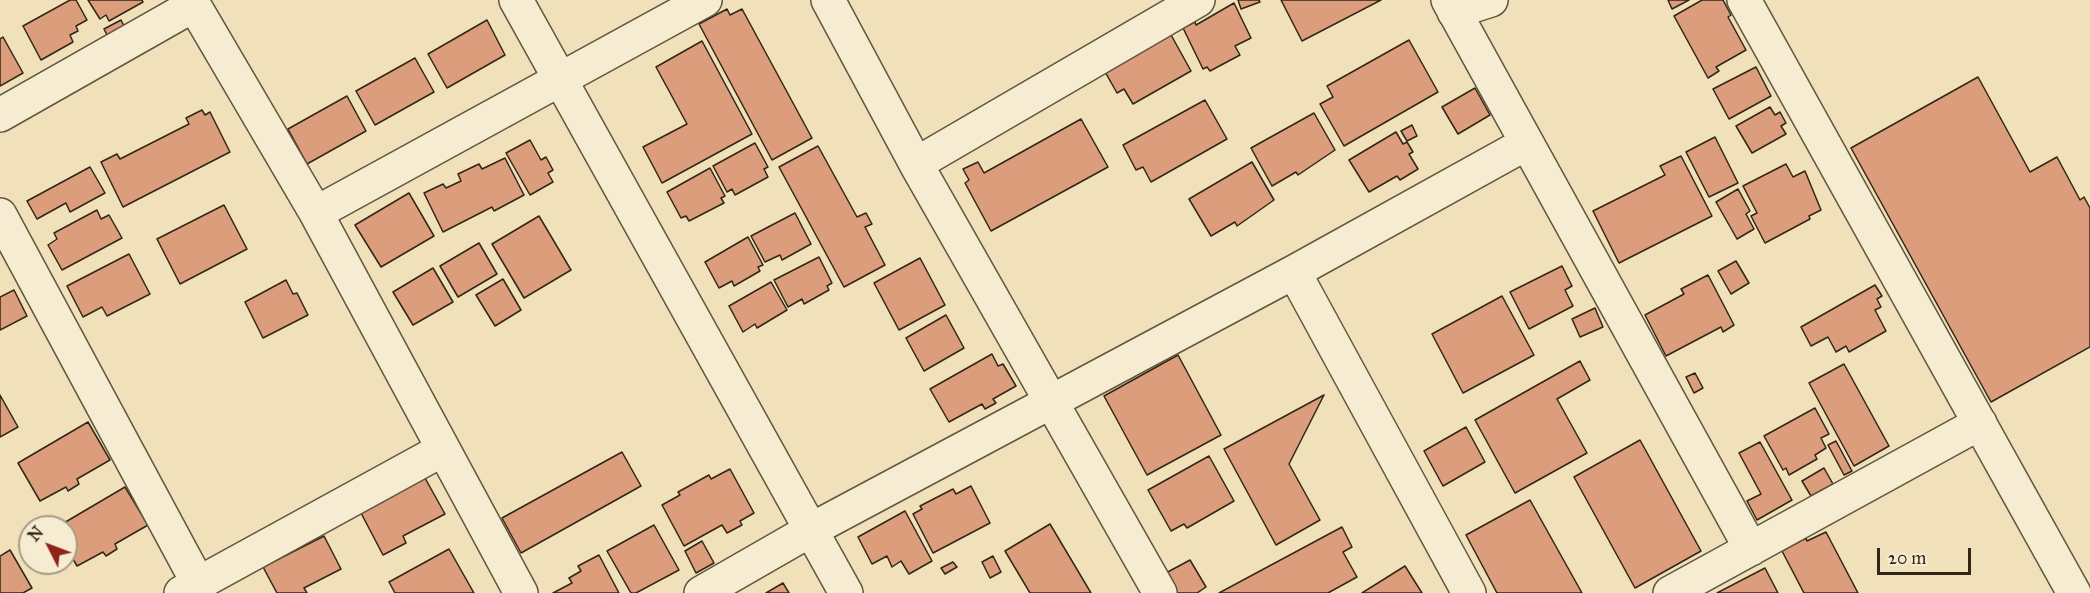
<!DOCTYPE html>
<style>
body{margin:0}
#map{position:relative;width:2090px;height:593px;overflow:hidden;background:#f0e1ba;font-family:"IM FELL Great Primer",serif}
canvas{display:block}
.north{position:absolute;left:18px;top:515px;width:60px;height:60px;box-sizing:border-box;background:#f5ecd2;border:2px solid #a79d87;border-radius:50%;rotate:312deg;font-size:16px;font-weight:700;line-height:24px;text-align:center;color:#312616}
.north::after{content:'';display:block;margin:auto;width:21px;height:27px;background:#8f2418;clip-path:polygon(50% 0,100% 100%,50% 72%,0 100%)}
.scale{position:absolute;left:1877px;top:548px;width:94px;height:27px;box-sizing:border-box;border:3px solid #312616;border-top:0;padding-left:8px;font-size:18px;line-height:21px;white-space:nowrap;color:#312616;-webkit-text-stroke:4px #f5ecd2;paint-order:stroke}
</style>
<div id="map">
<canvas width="2090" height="593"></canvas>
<div class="north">N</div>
<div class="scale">20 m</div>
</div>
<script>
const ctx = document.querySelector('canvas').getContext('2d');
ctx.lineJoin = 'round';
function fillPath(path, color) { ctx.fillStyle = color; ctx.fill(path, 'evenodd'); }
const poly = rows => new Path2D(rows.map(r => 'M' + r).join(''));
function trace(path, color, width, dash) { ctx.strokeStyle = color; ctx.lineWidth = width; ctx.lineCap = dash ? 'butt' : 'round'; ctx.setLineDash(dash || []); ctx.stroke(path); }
const building = poly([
 [70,0,76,0,87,20,76,26,78,31,70,35,73,42,41,60,23,26,70,0],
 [88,0,142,0,143,2,109,21,106,15,100,19,88,0],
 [1238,0,1259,0,1260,2,1241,9,1238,0],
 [1281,0,1381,0,1302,41,1281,0],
 [1668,0,1689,0,1672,9,1668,0],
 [1702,0,1723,0,1731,15,1728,17,1746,50,1716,67,1719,71,1708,78,1674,16,1702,0],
 [1234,3,1251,38,1235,46,1240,55,1210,71,1207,67,1203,69,1183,28,1195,22,1196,25,1234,3],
 [727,9,730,15,742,9,812,138,772,160,699,24,727,9],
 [121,20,125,28,108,37,104,29,121,20],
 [487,20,505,55,447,88,428,54,487,20],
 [1170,33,1191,71,1133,104,1124,89,1117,93,1104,70,1170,33],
 [3,37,23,73,0,86,0,39,3,37],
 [1409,40,1438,92,1344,146,1320,104,1333,97,1327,86,1409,40],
 [702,41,752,134,662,183,643,147,687,124,656,67,702,41],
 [415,58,434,92,375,125,356,91,415,58],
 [1756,67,1771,96,1729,119,1713,89,1756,67],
 [1978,77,2030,172,2057,157,2080,200,2084,197,2090,208,2090,347,1991,402,1851,148,1978,77],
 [1475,88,1490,115,1458,134,1442,107,1475,88],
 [347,96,366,131,307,164,288,129,347,96],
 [1205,100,1227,139,1151,182,1143,167,1136,170,1123,145,1205,100],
 [1770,107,1775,115,1780,112,1786,123,1781,126,1786,134,1752,153,1736,126,1770,107],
 [202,110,205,115,210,112,230,152,123,207,101,162,117,154,120,159,189,124,186,118,202,110],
 [1314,113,1335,150,1298,175,1296,172,1272,186,1251,148,1314,113],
 [1081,119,1108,167,991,231,965,183,969,180,963,169,978,162,984,173,1081,119],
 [1412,125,1417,136,1407,141,1401,131,1412,125],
 [1396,132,1403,144,1407,142,1413,152,1409,154,1418,169,1400,180,1397,176,1369,192,1349,160,1396,132],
 [1715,137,1738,183,1709,197,1686,152,1715,137],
 [530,140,541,160,546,157,553,170,548,173,553,182,530,195,506,153,530,140],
 [755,143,768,167,764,169,768,177,735,195,732,189,727,192,713,166,755,143],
 [818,146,857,217,866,213,872,224,865,227,885,265,844,287,779,167,818,146],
 [1681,156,1712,216,1619,263,1593,211,1665,175,1660,166,1681,156],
 [505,158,524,195,494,211,492,207,443,232,424,193,443,184,446,188,461,181,458,174,479,164,482,169,505,158],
 [1252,162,1274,200,1237,226,1235,222,1211,236,1189,199,1252,162],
 [1786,164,1793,177,1805,171,1821,210,1809,216,1810,219,1765,243,1751,216,1757,213,1743,186,1786,164],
 [90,167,105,193,70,212,66,203,37,219,27,201,90,167],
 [710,168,725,196,721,198,724,203,689,221,686,216,681,218,667,192,710,168],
 [1738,189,1750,211,1746,214,1754,229,1737,239,1716,202,1738,189],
 [409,193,434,236,381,267,355,225,409,193],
 [224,205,247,249,180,284,157,239,224,205],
 [97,210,101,219,109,215,122,238,62,270,48,245,57,239,54,233,97,210],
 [795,213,811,244,782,260,780,255,765,262,751,236,795,213],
 [539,216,571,270,524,298,492,244,539,216],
 [748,237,763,265,758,267,760,271,734,286,732,281,719,288,705,262,748,237],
 [479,243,497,274,458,297,440,266,479,243],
 [129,254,150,294,107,316,102,307,83,317,67,286,129,254],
 [819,257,832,283,827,286,829,290,804,304,802,299,788,307,774,280,819,257],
 [920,258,945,305,899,330,874,283,920,258],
 [1736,261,1749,283,1731,294,1718,271,1736,261],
 [1562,266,1572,286,1565,290,1573,306,1529,329,1510,292,1562,266],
 [433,268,453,302,413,325,393,292,433,268],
 [1708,275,1734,325,1723,332,1721,327,1666,356,1645,315,1684,294,1681,289,1708,275],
 [503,279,521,310,495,326,476,295,503,279],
 [286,280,293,294,297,293,308,315,263,338,245,302,286,280],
 [771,282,787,310,757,328,755,324,743,332,729,306,771,282],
 [1875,285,1882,296,1877,299,1881,307,1875,310,1886,331,1849,352,1846,346,1836,352,1828,337,1811,346,1801,327,1875,285],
 [14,290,27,316,0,330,0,297,14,290],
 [1502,296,1534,355,1463,393,1432,334,1502,296],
 [1595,308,1603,327,1580,337,1572,319,1595,308],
 [946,315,964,348,924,371,906,338,946,315],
 [992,354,998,366,1003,364,1016,386,993,399,996,403,985,409,982,404,949,422,930,389,992,354],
 [1178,355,1221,435,1147,475,1104,396,1178,355],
 [1580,361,1590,380,1557,399,1587,453,1515,493,1475,420,1580,361],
 [1844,364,1889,446,1854,466,1809,383,1844,364],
 [1695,373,1703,388,1694,393,1686,377,1695,373],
 [0,395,18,427,0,437,0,395],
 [1324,395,1289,464,1320,520,1276,545,1224,449,1324,395],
 [1815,408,1829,434,1821,438,1826,448,1815,455,1817,459,1789,475,1786,468,1783,470,1764,436,1815,408],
 [88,422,110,460,77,479,79,484,68,491,66,487,40,501,18,463,88,422],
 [1466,427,1485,462,1443,486,1424,451,1466,427],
 [1640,440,1701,551,1635,588,1574,477,1640,440],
 [1836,441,1852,471,1844,475,1828,445,1836,441],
 [1760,442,1792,500,1757,520,1747,501,1761,494,1739,453,1760,442],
 [622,452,641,486,521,553,502,518,622,452],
 [1209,456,1234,501,1187,528,1184,524,1171,531,1148,490,1209,456],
 [1824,468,1833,484,1811,496,1802,481,1824,468],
 [730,469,754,513,740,521,742,525,727,533,722,525,684,546,662,505,680,495,678,492,709,475,711,479,730,469],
 [425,478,445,514,403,536,406,543,383,555,361,513,425,478],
 [971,486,990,523,933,553,913,514,922,509,920,506,953,489,956,494,971,486],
 [125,487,148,525,115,544,117,549,106,556,103,552,77,566,66,547,66,527,57,527,125,487],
 [1530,500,1582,593,1497,593,1466,535,1530,500],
 [905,511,932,561,909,574,901,561,892,567,887,556,872,564,858,537,905,511],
 [1050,524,1091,593,1030,593,1005,551,1050,524],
 [654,525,679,570,636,593,631,593,607,551,654,525],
 [1342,527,1352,547,1343,552,1357,577,1328,593,1219,593,1342,527],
 [1826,532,1858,593,1804,593,1782,551,1806,538,1807,541,1826,532],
 [324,536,341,569,304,588,307,593,277,593,263,567,324,536],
 [702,541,714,563,696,573,685,551,702,541],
 [449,549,474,593,395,593,389,582,449,549],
 [10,550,32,588,23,593,0,593,0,556,10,550],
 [599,555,619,593,553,593,572,583,569,578,581,571,578,566,599,555],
 [993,556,1001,572,990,578,982,562,993,556],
 [1190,560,1206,587,1197,593,1174,593,1164,574,1190,560],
 [953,562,957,567,945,574,941,568,953,562],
 [1405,566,1422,593,1362,593,1405,566],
 [1765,568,1778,593,1717,593,1765,568],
 [783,583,789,593,766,593,783,583]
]);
fillPath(building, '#dc9d7c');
trace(building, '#312616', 1.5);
const minor = poly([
 [191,0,316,213,521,593],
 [828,0,916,164,1160,593],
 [1448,0,1751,549],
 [1744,0,2074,593],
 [1454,12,1491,0],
 [0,115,194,5],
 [916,164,1198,0],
 [316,213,705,0],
 [0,215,198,583],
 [1294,272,1469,593],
 [809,531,1294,272,1527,143],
 [181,593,442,450],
 [1670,593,1980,423]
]);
const tertiary = poly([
 [516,0,846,593],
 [701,593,809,531]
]);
trace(minor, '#61553f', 36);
trace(tertiary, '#61553f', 36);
trace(minor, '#f5ecd2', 33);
trace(tertiary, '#f5ecd2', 33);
</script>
